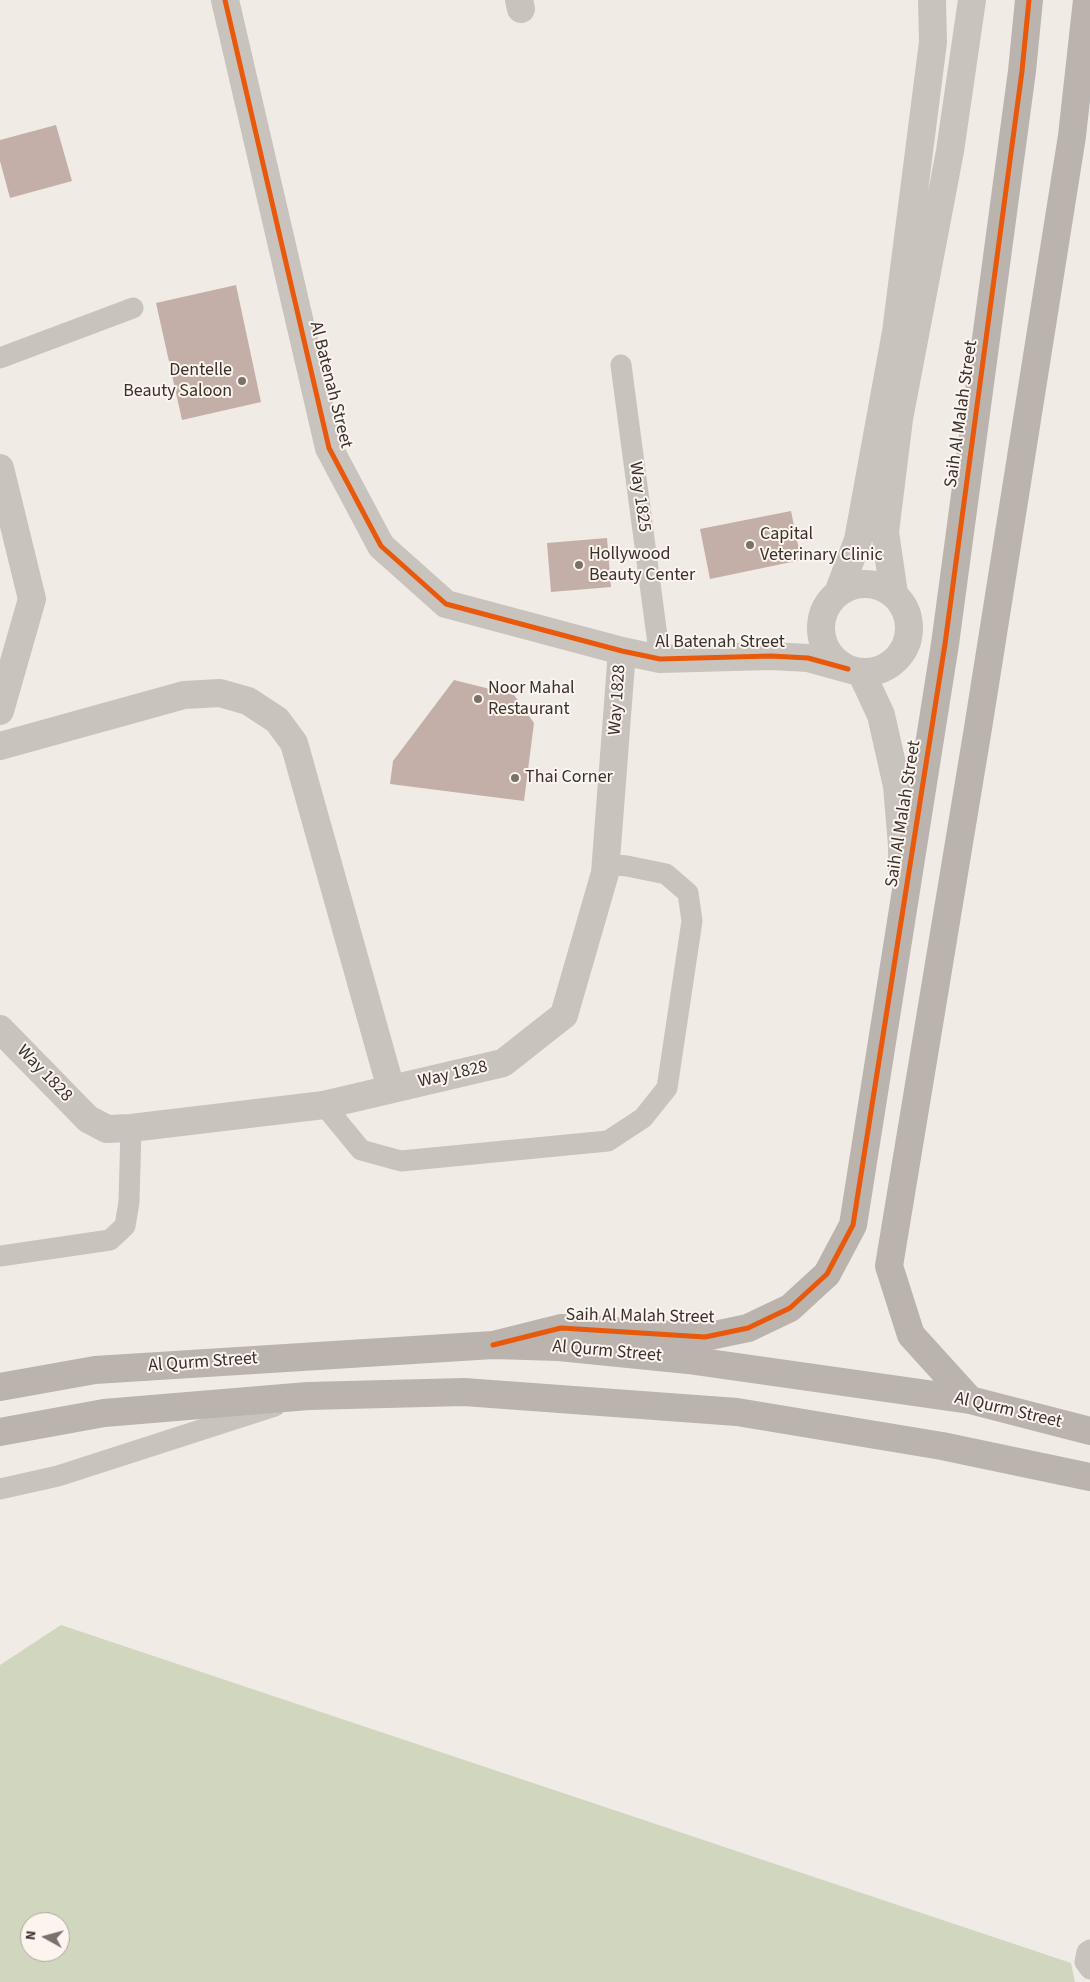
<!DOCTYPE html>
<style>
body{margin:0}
#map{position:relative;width:1090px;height:1982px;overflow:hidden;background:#f0ebe5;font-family:"Source Sans 3",sans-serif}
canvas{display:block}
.north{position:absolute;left:20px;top:1912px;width:50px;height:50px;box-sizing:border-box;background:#fbf5ee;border:1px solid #aea6a0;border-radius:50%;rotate:277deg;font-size:14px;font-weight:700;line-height:20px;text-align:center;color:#3b302b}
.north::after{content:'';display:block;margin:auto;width:18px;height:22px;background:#7a716c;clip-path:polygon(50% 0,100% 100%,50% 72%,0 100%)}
</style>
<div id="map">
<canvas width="1090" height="1982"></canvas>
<div class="north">N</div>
</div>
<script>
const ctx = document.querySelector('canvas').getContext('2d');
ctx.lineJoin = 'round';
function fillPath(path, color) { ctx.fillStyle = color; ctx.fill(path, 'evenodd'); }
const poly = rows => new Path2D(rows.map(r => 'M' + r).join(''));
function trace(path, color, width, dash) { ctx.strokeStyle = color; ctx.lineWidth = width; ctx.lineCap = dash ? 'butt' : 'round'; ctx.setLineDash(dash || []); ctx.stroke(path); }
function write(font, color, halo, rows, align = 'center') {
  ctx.font = font + ' "Source Sans 3",sans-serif'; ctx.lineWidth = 4; ctx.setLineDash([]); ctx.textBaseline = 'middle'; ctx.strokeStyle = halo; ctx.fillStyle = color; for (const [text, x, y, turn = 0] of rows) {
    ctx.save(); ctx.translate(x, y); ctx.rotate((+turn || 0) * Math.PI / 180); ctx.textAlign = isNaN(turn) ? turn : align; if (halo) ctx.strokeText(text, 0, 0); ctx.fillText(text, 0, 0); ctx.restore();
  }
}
fillPath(poly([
 [61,1625,1071,1963,1075,1982,0,1982,0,1665],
 [30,1922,60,1922,60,1952,30,1952]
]), '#d1d6bf');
fillPath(poly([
 [56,125,72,181,10,198,0,161,0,140],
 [236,285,261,402,182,420,156,303],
 [791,511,801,560,710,579,700,529],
 [607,538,611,587,551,592,547,543],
 [454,680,514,695,534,723,524,801,390,784,393,761]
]), '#c3afa7');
trace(poly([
 [0,358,133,308],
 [621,365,660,659],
 [324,1105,361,1150,401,1161,608,1141,643,1118,667,1088,692,921,688,893,666,874,627,866,605,864],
 [0,1256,110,1240,125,1226,129,1202,131,1128],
 [0,1489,58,1476,275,1406],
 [1090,1950,1087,1952,1085,1962,1090,1969]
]), '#c9c3be', 21);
trace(poly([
 [225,0,329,448,381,546,446,604,622,651,660,659,771,656,808,658,848,669],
 [519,0,521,9],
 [0,468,32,599,0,711],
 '821 628a44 44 0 1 1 88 0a44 44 0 1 1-88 0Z',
 [838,593,858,540,896,332,933,42,932,0],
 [894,594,885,532,899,419,950,151,972,0],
 [861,672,881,715,897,786,902,845,902,872],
 [0,746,184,695,220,693,248,701,277,720,294,743,391,1089],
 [0,1029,88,1119,107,1129,131,1128,324,1105,503,1063,564,1015,605,873,622,651]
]), '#c9c3be', 28);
trace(poly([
 [493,1345,561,1328,705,1337,748,1328,790,1308,827,1274,853,1225,945,644,1022,71,1029,0],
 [0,1387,95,1370,493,1345,559,1347,688,1360,970,1400,1090,1431],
 [970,1400,911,1335,889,1266,978,728,1072,136,1087,0],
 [0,1432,104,1413,308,1396,464,1392,737,1412,942,1446,1090,1477]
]), '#bab3ae', 28);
trace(poly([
 [225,0,329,448,381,546,446,604,622,651,660,659,771,656,808,658,848,669],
 [493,1345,561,1328,705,1337,748,1328,790,1308,827,1274,853,1225,945,644,1022,71,1029,0]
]), '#e8590c', 5);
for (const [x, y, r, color] of [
 [242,381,5,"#7a716c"],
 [750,545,5,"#7a716c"],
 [579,565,5,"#7a716c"],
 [478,699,5,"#7a716c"],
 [515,778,5,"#7a716c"]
]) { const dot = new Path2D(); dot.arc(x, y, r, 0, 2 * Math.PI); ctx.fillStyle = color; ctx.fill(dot); trace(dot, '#fbf5ee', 2); }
write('18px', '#3b302b', '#fbf5ee', [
 ["Dentelle",232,371,"right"],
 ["Beauty Saloon",232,392,"right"],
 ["Capital",760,535],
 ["Veterinary Clinic",760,556],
 ["Hollywood",589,555],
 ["Beauty Center",589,576],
 ["Noor Mahal",488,689],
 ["Restaurant",488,710],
 ["Thai Corner",525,778]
], 'left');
write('18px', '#3b302b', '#fbf5ee', [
 ["Al Batenah Street",330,385,76],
 ["Saih Al Malah Street",962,414,-82],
 ["Way 1825",639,497,82],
 ["Al Batenah Street",720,643],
 ["Way 1828",618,700,-86],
 ["Saih Al Malah Street",904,814,-81],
 ["Way 1828",44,1074,46],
 ["Way 1828",453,1075,-13],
 ["Saih Al Malah Street",640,1317,1],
 ["Al Qurm Street",607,1352,5],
 ["Al Qurm Street",203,1363,-4],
 ["Al Qurm Street",1008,1411,13]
]);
</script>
